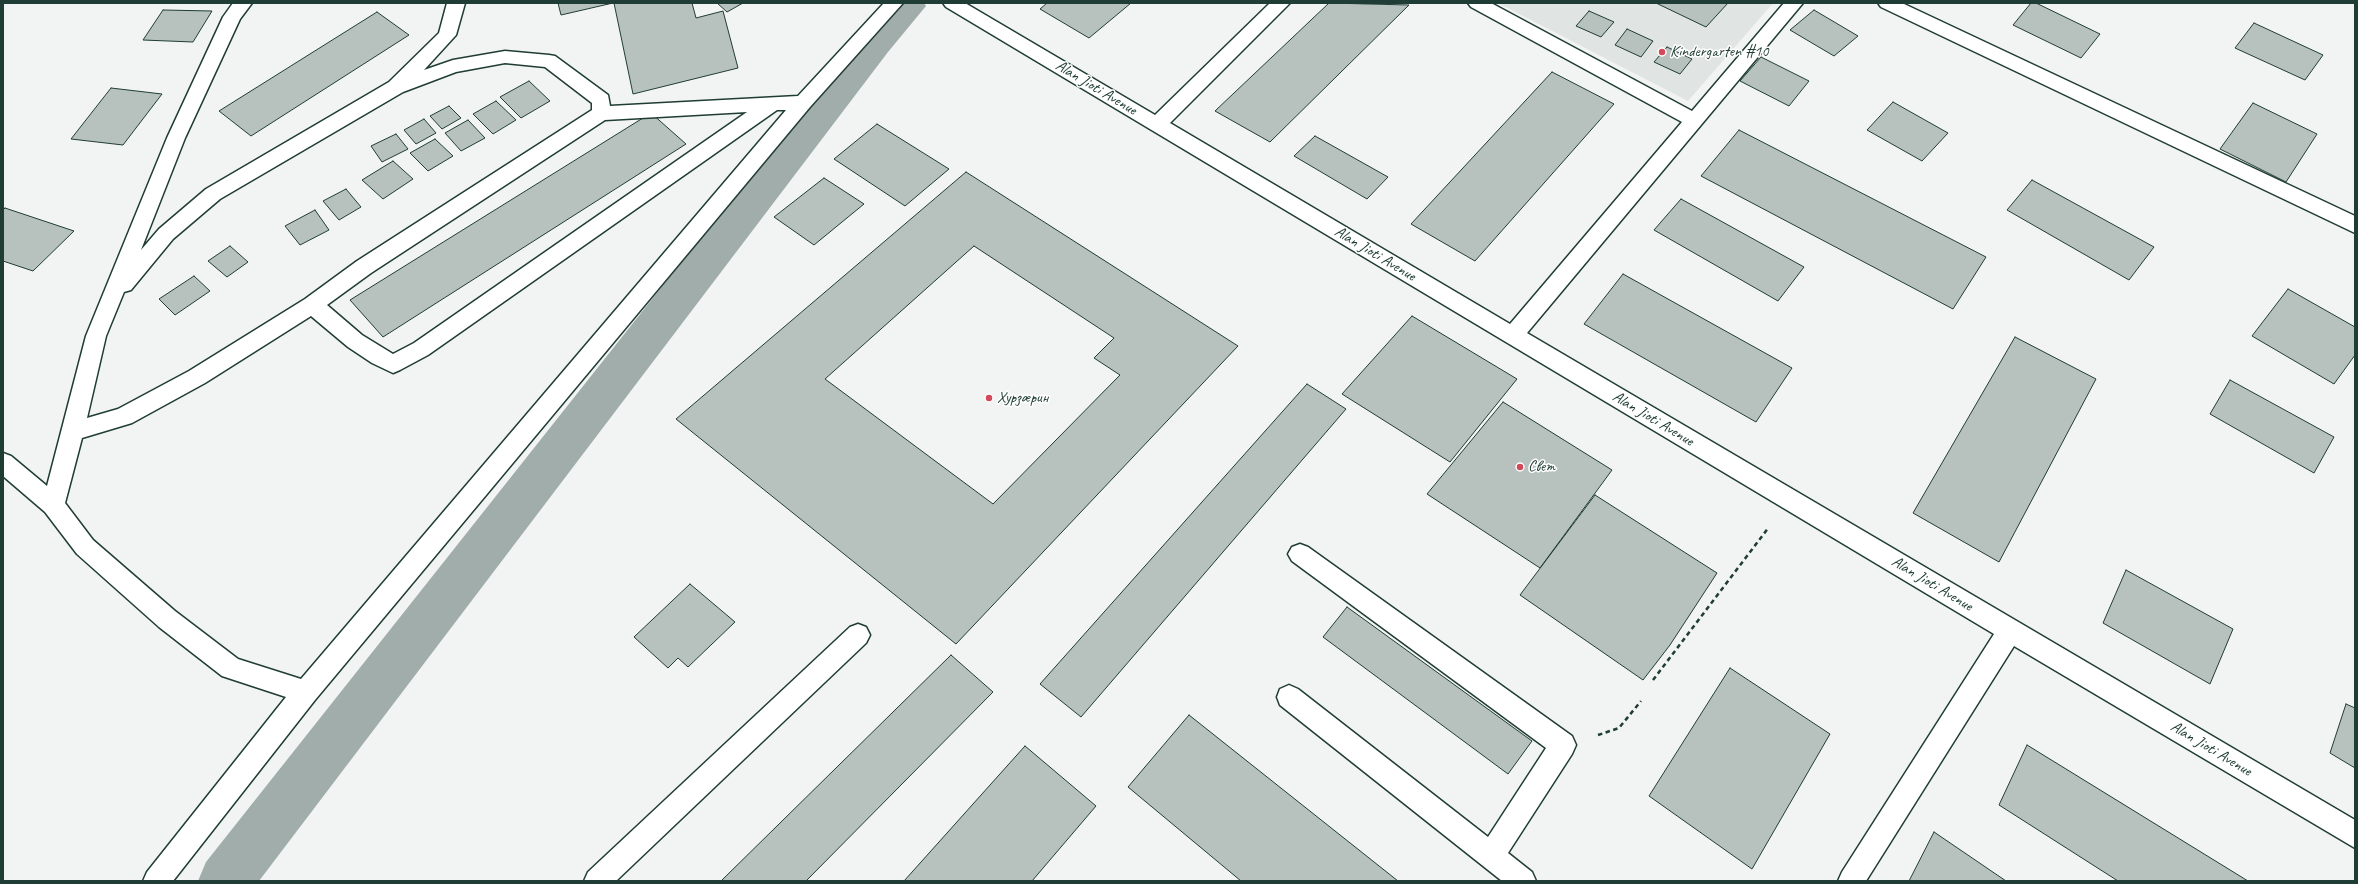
<!DOCTYPE html>
<meta charset="utf-8">
<style>
body{margin:0}
#map{position:relative;width:2358px;height:884px;overflow:hidden;background:#f2f3f3;font-family:Caveat,sans-serif}
canvas{display:block}
.frame{position:absolute;inset:0;border:4px solid #1f3d34;pointer-events:none}
</style>
<div id="map">
<canvas width="2358" height="884"></canvas>
<div class="frame"></div>
</div>
<script>
const ctx = document.querySelector('canvas').getContext('2d');
ctx.lineJoin = 'round';
function fillPath(path, color) { ctx.fillStyle = color; ctx.fill(path, 'evenodd'); }
const poly = rows => new Path2D(rows.map(r => 'M' + r).join(''));
function trace(path, color, width, dash) { ctx.strokeStyle = color; ctx.lineWidth = width; ctx.lineCap = dash ? 'butt' : 'round'; ctx.setLineDash(dash || []); ctx.stroke(path); }
function write(font, color, halo, rows, align = 'center') {
  ctx.font = font + ' Caveat,sans-serif'; ctx.lineWidth = 3; ctx.setLineDash([]); ctx.textBaseline = 'middle'; ctx.strokeStyle = halo; ctx.fillStyle = color; for (const [text, x, y, turn = 0] of rows) {
    ctx.save(); ctx.translate(x, y); ctx.rotate((+turn || 0) * Math.PI / 180); ctx.textAlign = isNaN(turn) ? turn : align; if (halo) ctx.strokeText(text, 0, 0); ctx.fillText(text, 0, 0); ctx.restore();
  }
}
fillPath(poly([
 [1498,3,1773,3,1688,101]
]), '#e0e4e3');
fillPath(poly([
 [890,3,924,3,926,6,888,52,259,881,198,881,206,862,862,34,890,3]
]), '#a1adaa');
const building = poly([
 [558,3,613,3,561,15,558,3],
 [614,3,692,3,696,18,723,11,738,68,633,94,614,3],
 [717,3,743,3,727,12,717,3],
 [1047,3,1131,3,1089,38,1040,9,1047,3],
 [1329,3,1409,5,1270,142,1215,111,1329,3],
 [1656,3,1728,3,1706,27,1656,3],
 [2031,3,2036,3,2100,34,2081,58,2013,25,2031,3],
 [163,10,212,11,193,42,143,40,163,10],
 [1814,10,1858,36,1834,56,1790,30,1814,10],
 [1589,11,1614,22,1601,37,1576,26,1589,11],
 [377,12,409,35,251,136,219,111,377,12],
 [2254,23,2323,55,2305,80,2235,48,2254,23],
 [1627,29,1653,41,1641,57,1615,45,1627,29],
 [1667,47,1692,59,1680,74,1654,62,1667,47],
 [1761,57,1809,81,1789,106,1740,81,1761,57],
 [1552,72,1614,104,1475,261,1411,224,1552,72],
 [529,81,550,101,521,118,500,97,529,81],
 [111,88,162,94,123,145,71,139,111,88],
 [496,101,516,120,493,134,473,114,496,101],
 [1893,102,1948,133,1922,161,1867,130,1893,102],
 [2253,103,2317,134,2286,182,2220,149,2253,103],
 [449,106,461,118,442,129,430,116,449,106],
 [651,113,686,144,383,337,350,300,651,113],
 [424,119,436,133,416,144,404,130,424,119],
 [468,120,485,138,461,151,445,133,468,120],
 [877,124,949,169,905,206,834,159,877,124],
 [1739,130,1986,257,1953,309,1701,176,1739,130],
 [396,134,408,149,382,162,371,146,396,134],
 [1315,136,1388,177,1367,199,1294,156,1315,136],
 [435,139,453,156,428,171,410,153,435,139],
 [393,161,413,179,383,199,362,180,393,161],
 [966,172,1238,346,956,644,676,419,966,172],
 [974,246,1114,338,1094,358,1120,375,993,504,825,379,974,246],
 [824,178,864,204,814,245,774,217,824,178],
 [2032,180,2154,247,2129,280,2007,210,2032,180],
 [346,189,361,207,339,220,323,201,346,189],
 [1681,199,1804,267,1778,301,1654,230,1681,199],
 [5,208,74,231,33,271,3,261,3,210,5,208],
 [315,210,329,230,300,245,285,226,315,210],
 [230,246,248,262,227,277,208,261,230,246],
 [1623,274,1792,368,1756,422,1584,324,1623,274],
 [194,276,210,291,175,315,159,299,194,276],
 [2288,289,2355,327,2355,355,2334,384,2252,336,2288,289],
 [1412,316,1517,379,1450,462,1342,394,1412,316],
 [2015,337,2096,379,1999,562,1913,513,2015,337],
 [2230,380,2334,437,2314,473,2210,414,2230,380],
 [1307,384,1346,409,1081,717,1040,684,1307,384],
 [1503,402,1612,470,1540,568,1427,494,1503,402],
 [1595,495,1717,573,1670,645,1643,680,1520,595,1595,495],
 [2126,570,2233,629,2210,684,2103,623,2126,570],
 [690,584,735,622,688,667,678,658,668,668,634,637,690,584],
 [1347,607,1532,741,1508,774,1323,637,1347,607],
 [951,655,993,692,806,881,721,881,951,655],
 [1730,668,1830,734,1752,869,1649,796,1730,668],
 [2346,704,2355,708,2355,768,2330,753,2346,704],
 [1189,715,1398,881,1241,881,1128,787,1189,715],
 [2027,745,2248,881,2118,881,1999,805,2027,745],
 [1025,746,1096,806,1032,881,904,881,1025,746],
 [1934,832,2006,881,1909,881,1934,832]
]);
fillPath(building, '#b7c1bd');
trace(building, '#1f3d34', 1);
const minor = poly([
 [233,3,252,3,240,19,185,138,141,250,159,229,206,189,389,82,439,33,447,3,465,3,456,35,424,70,453,60,505,51,549,55,555,56,608,95,610,106,798,96,884,3,903,3,810,107,315,700,173,881,143,881,147,872,286,697,222,676,159,627,77,554,45,512,3,476,3,453,11,456,47,486,86,336,167,138,223,17,233,3],
 [505,63,545,67,592,103,592,110,357,261,305,299,189,371,118,409,87,418,106,336,124,292,131,290,173,239,220,199,403,92,456,72,505,63],
 [777,110,786,110,301,679,238,659,175,611,93,540,65,503,82,438,132,423,205,383,311,316,348,347,372,363,393,373,400,370,428,355,777,110],
 [747,112,414,343,393,354,362,335,327,305,371,273,605,120,747,112],
 [943,3,965,3,1155,115,1270,3,1290,3,1170,123,1510,324,1682,122,1471,7,1468,3,1491,3,1692,111,1784,3,1803,3,1527,333,2355,820,2355,848,2014,646,1866,881,1838,881,1842,872,1994,634,946,7,943,3],
 [1878,3,1902,3,2355,216,2355,233,1881,7,1878,3],
 [1300,544,1308,547,1572,736,1576,745,1572,754,1508,853,1532,872,1536,881,1502,881,1280,705,1277,697,1280,689,1289,685,1298,689,1488,837,1546,748,1292,561,1288,554,1292,547,1300,544],
 [858,624,866,627,870,635,866,643,616,881,584,881,588,872,850,627,858,624]
]);
trace(minor, '#1f3d34', 3);
trace(poly([
 [1653,680,1769,527],
 [1598,735,1619,728,1641,701]
]), '#1f3d34', 2.5, [4.5, 3.5]);
fillPath(minor, '#fff');
for (const [x, y, r, color] of [
 [1662,52,4,"#d1495b"],
 [989,398,4,"#d1495b"],
 [1520,467,4,"#d1495b"]
]) { const dot = new Path2D(); dot.arc(x, y, r, 0, 2 * Math.PI); ctx.fillStyle = color; ctx.fill(dot); trace(dot, '#fff', 1.5); }
write('16px', '#1f3d34', '#fff', [
 ["Kindergarten #10",1670,52],
 ["Хурзæрин",997,398],
 ["Свет",1528,467]
], 'left');
write('16px', '#1f3d34', '#fff', [
 ["Alan Jioti Avenue",1096,88,31],
 ["Alan Jioti Avenue",1375,254,31],
 ["Alan Jioti Avenue",1653,419,31],
 ["Alan Jioti Avenue",1932,584,31],
 ["Alan Jioti Avenue",2211,749,31]
]);
</script>
